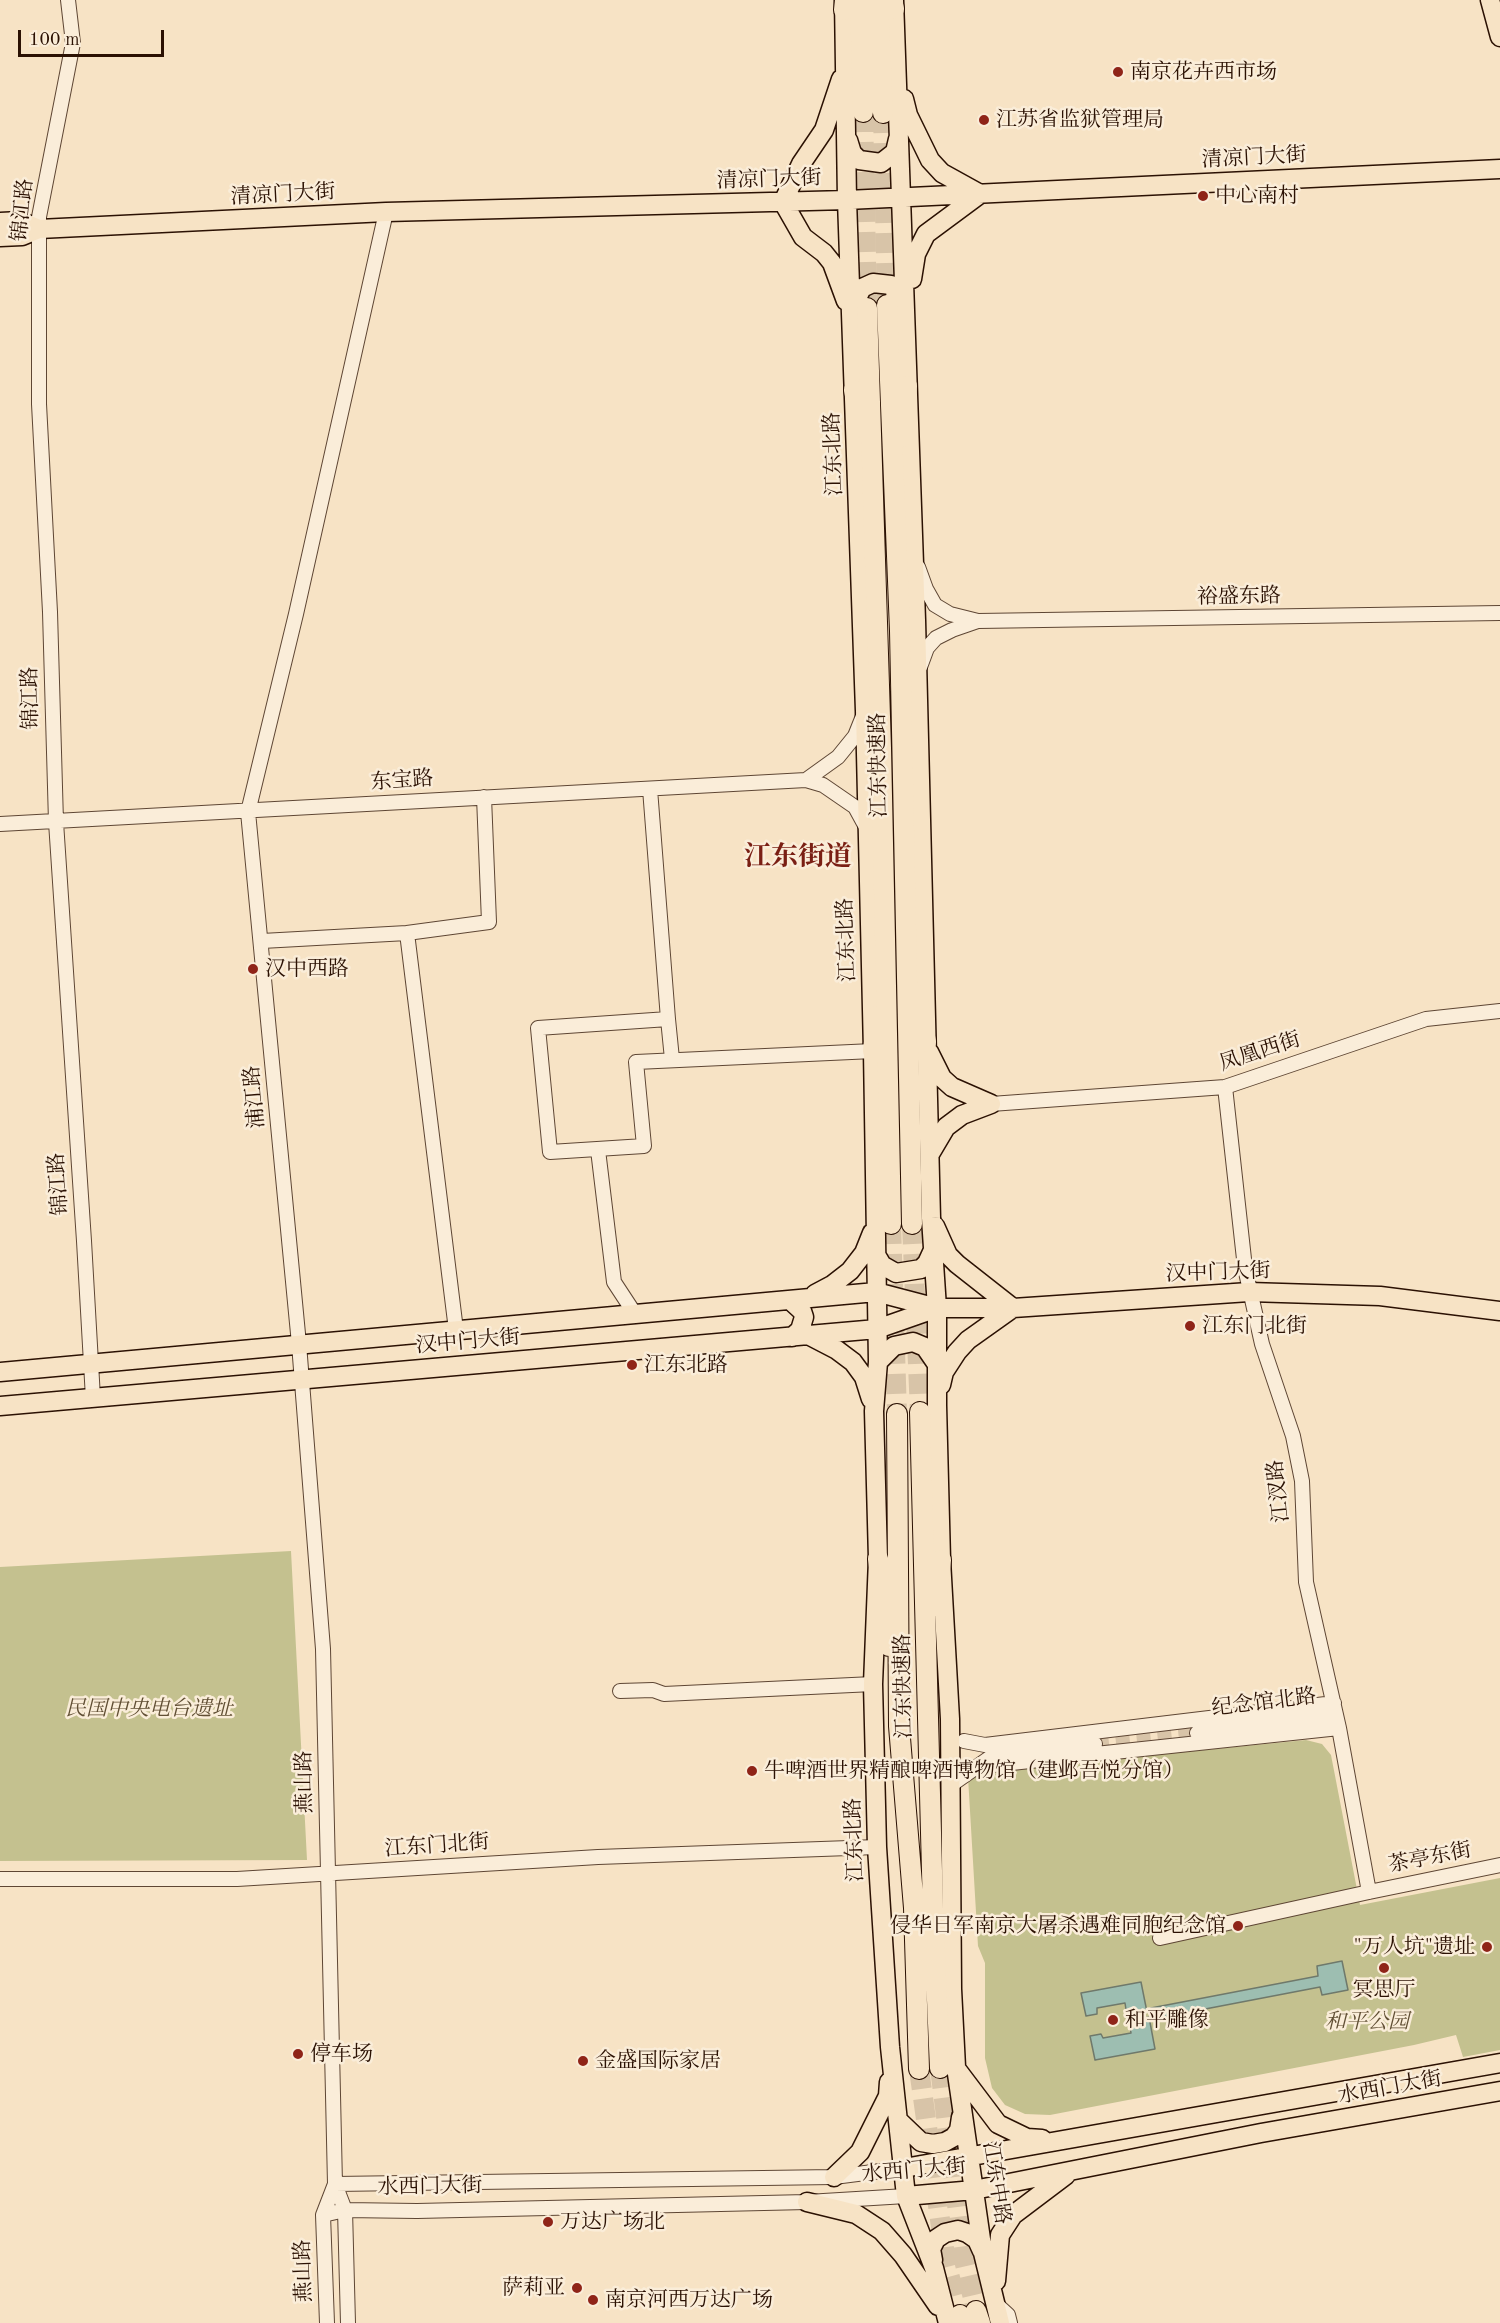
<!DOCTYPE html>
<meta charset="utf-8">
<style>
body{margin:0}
#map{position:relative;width:1500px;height:2323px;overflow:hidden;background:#f7e3c5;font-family:"Old Standard TT",serif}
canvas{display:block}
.scale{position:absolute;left:18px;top:30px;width:146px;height:27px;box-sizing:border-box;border:3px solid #2b1103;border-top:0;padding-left:8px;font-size:18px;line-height:21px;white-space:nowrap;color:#2b1103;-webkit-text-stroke:4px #faedd9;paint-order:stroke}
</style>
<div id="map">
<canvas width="1500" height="2323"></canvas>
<div class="scale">100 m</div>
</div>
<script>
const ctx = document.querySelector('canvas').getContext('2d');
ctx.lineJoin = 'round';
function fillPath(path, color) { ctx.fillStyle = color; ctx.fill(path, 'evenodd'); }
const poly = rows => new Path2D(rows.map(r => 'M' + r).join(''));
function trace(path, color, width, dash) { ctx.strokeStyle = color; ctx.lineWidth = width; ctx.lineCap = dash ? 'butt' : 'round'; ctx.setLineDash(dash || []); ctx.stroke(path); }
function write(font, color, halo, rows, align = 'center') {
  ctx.font = font + ' "Old Standard TT","Noto Serif SC",serif'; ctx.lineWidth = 5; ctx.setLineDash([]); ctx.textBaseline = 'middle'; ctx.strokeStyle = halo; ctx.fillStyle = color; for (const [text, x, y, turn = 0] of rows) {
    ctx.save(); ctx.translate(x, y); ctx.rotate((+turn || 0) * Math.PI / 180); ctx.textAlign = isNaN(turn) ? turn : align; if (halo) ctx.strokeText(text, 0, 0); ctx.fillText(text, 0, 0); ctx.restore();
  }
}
fillPath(poly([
 [291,1551,307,1860,0,1861,0,1567],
 [1306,1740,1322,1744,1331,1755,1360,1905,1500,1878,1500,2050,1463,2057,1456,2035,1414,2045,1050,2115,1025,2114,1005,2105,992,2088,985,2058,985,1963,978,1946,968,1777,980,1772]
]), '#c4c18f');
const water = poly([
 [1342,1961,1348,1990,1322,1995,1320,1987,1153,2019,1151,2008,1318,1976,1317,1966,1342,1961],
 [1141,1982,1147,2012,1127,2016,1125,2003,1097,2008,1097,2014,1086,2016,1081,1993,1141,1982],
 [1149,2017,1155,2049,1095,2060,1090,2036,1101,2034,1103,2038,1131,2033,1129,2021,1149,2017]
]);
fillPath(water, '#9dbeb1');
trace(water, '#6f796b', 1.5);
trace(poly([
 [1095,1744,1197,1733]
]), '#d8c4a8', 14, [14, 7]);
trace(poly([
 [863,112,867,308],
 [883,113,887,303],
 [891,1224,897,1414],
 [912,1224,920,1412],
 [940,2068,964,2260,976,2311],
 [919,2069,946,2263,960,2315]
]), '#d8c4a8', 20, [20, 10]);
const minor = poly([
 [68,0,73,43,39,217,39,404,50,612,56,822,84,1241,93,1398],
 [918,567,926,589,935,605,950,614,978,621,1500,613],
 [920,667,927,648,936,638,952,630,978,621],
 [806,780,838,757,855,736,863,716],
 [650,789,668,1019,538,1028,550,1152,644,1146,636,1062,873,1051],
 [0,824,806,780,823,785,855,807,867,829],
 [407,933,489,922,484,797],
 [262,941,407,933,456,1330],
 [668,1019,672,1059],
 [1225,1087,1245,1268,1262,1344,1293,1436,1302,1481,1306,1582,1339,1728,1369,1892],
 [991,1104,1225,1087,1426,1019,1500,1011],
 [598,1150,614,1282,635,1314],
 [620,1691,653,1690,664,1694,873,1684],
 [1197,1733,1336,1716],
 [964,1741,985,1745,1334,1703],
 [974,1767,1339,1728],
 [951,1785,995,1754,1095,1744],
 [0,1879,237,1879,598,1857,877,1847],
 [1160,1938,1369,1892,1500,1865],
 [335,2184,834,2177,904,2168],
 [323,2215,345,2210,417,2211,807,2202,906,2196],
 [996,2304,1008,2315,1010,2323],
 [327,2323,323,2215,335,2184],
 [348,2323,345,2210,335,2184,323,1649,299,1344,248,812,296,614,386,212]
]);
const major = poly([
 [844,0,847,200,865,711,873,1051,878,1362,874,1411,878,1559,873,1684,877,1847,890,2047,906,2196,934,2268,948,2323],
 [894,0,916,620,931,1218,937,1308,937,1405,941,1560,950,1719,952,1989,956,2067,983,2253,1000,2323],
 [1490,0,1500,37],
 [841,79,824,130,801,164,783,202,803,237,824,253,832,263,846,301],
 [904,99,908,115,930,160,942,173,980,194,926,234,916,254,912,279],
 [848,140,852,153,859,160,881,163,895,152,898,139],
 [0,222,20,221,39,229],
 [0,237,22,236,39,229,386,212,847,200,1500,169],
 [852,309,862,288,873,283,891,285,904,305],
 [929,1052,942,1078,952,1087,991,1104],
 [930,1154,946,1127,962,1115,991,1104],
 [935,1226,948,1255,957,1264,1013,1308,968,1340,957,1352,944,1372,941,1385],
 [875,1253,882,1265,896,1273,921,1269,927,1263,933,1250],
 [815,1294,832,1285,850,1271,864,1253,872,1233],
 [790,1300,802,1311,804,1317,800,1330,792,1337],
 [810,1336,837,1350,853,1362,864,1377,871,1399],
 [878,1362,894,1346,913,1342,925,1347,936,1363],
 [0,1372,876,1292,937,1308,1013,1308,1249,1292,1380,1296,1500,1311],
 [0,1406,877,1329,937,1308],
 [958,2071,998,2124,1027,2138,1042,2139],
 [899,2121,921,2142,933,2144,945,2142,954,2137,959,2130,961,2117],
 [904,2168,1500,2063],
 [834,2177,860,2152,888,2096,889,2082],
 [906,2196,974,2190,1261,2133,1500,2091],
 [807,2202,856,2214,882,2231,903,2255,938,2306],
 [933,2260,931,2249,936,2239,945,2233,958,2230,967,2233,977,2240,982,2251],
 [996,2281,1000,2235,1013,2215,1066,2175]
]);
const highway = poly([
 [860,0,863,112],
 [878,0,883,113],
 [892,0,894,9],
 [844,10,845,0],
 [887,305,900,631,912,1224],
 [867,308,881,748,891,1224],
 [854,390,861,428],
 [902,437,907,386],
 [917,995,926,1042],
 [873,1051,877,1016],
 [920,1412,933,1909,940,2068],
 [897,1414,899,1726,914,1908,919,2069],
 [878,1559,889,1646],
 [936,1606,941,1560],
 [976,2311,980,2323],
 [960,2315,962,2323]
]);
trace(minor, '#5e4634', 16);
trace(major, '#2b1103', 21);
trace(highway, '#2b1103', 22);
trace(minor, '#faedd9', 14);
trace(major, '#f7e3c5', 18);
trace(highway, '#f7e3c5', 20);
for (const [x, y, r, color] of [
 [1118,72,6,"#8f2418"],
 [984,120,6,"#8f2418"],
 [1203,196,6,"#8f2418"],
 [253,969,6,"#8f2418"],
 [1190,1326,6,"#8f2418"],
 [632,1365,6,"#8f2418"],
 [752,1771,6,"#8f2418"],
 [1238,1926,6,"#8f2418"],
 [1487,1947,6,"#8f2418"],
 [1384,1968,6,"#8f2418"],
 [1113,2020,6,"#8f2418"],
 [298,2054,6,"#8f2418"],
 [583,2061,6,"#8f2418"],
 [548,2222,6,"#8f2418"],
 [577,2288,6,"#8f2418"],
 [593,2300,6,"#8f2418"]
]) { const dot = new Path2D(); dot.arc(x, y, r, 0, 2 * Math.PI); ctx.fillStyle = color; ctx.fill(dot); trace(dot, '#faedd9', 2); }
write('21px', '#2b1103', '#faedd9', [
 ["南京花卉西市场",1130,72],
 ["江苏省监狱管理局",996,120],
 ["中心南村",1215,196],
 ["汉中西路",265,969],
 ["江东门北街",1202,1326],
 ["江东北路",644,1365],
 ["牛啤酒世界精酿啤酒博物馆（建邺吾悦分馆）",764,1771],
 ["侵华日军南京大屠杀遇难同胞纪念馆",1226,1926,"right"],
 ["\"万人坑\"遗址",1475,1947,"right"],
 ["冥思厅",1384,1990,"center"],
 ["和平雕像",1125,2020],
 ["停车场",310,2054],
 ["金盛国际家居",595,2061],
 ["万达广场北",560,2222],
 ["萨莉亚",565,2288,"right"],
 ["南京河西万达广场",605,2300]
], 'left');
write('21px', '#2b1103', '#faedd9', [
 ["清凉门大街",1254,158,-3],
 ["清凉门大街",769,180,-2],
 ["清凉门大街",283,195,-3],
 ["锦江路",23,210,-84],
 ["江东北路",834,454,-92],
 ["裕盛东路",1239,597,-1],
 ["锦江路",31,698,-91],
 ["江东快速路",879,765,-91],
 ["东宝路",402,781,-4],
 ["江东北路",847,940,-92],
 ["凤凰西街",1260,1052,-18],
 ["浦江路",255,1097,-95],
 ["锦江路",59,1184,-94],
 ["汉中门大街",1218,1273,-2],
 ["汉中门大街",468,1342,-5],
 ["江汊路",1279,1491,-96],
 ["江东快速路",904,1686,-91],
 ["纪念馆北路",1264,1703,-7],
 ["燕山路",305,1782,-91],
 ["江东北路",855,1840,-92],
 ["江东门北街",437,1846,-4],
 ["茶亭东街",1430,1858,-11],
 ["水西门大街",1390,2088,-10],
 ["水西门大街",914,2171,-5],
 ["江东中路",996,2183,81],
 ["水西门大街",430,2187,-1],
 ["燕山路",304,2271,-92]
]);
write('italic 21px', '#614f34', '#faedd9', [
 ["民国中央电台遗址",149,1709],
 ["和平公园",1367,2022]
]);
write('bold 27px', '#7a1f14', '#faedd9', [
 ["江东街道",798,858]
]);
</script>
